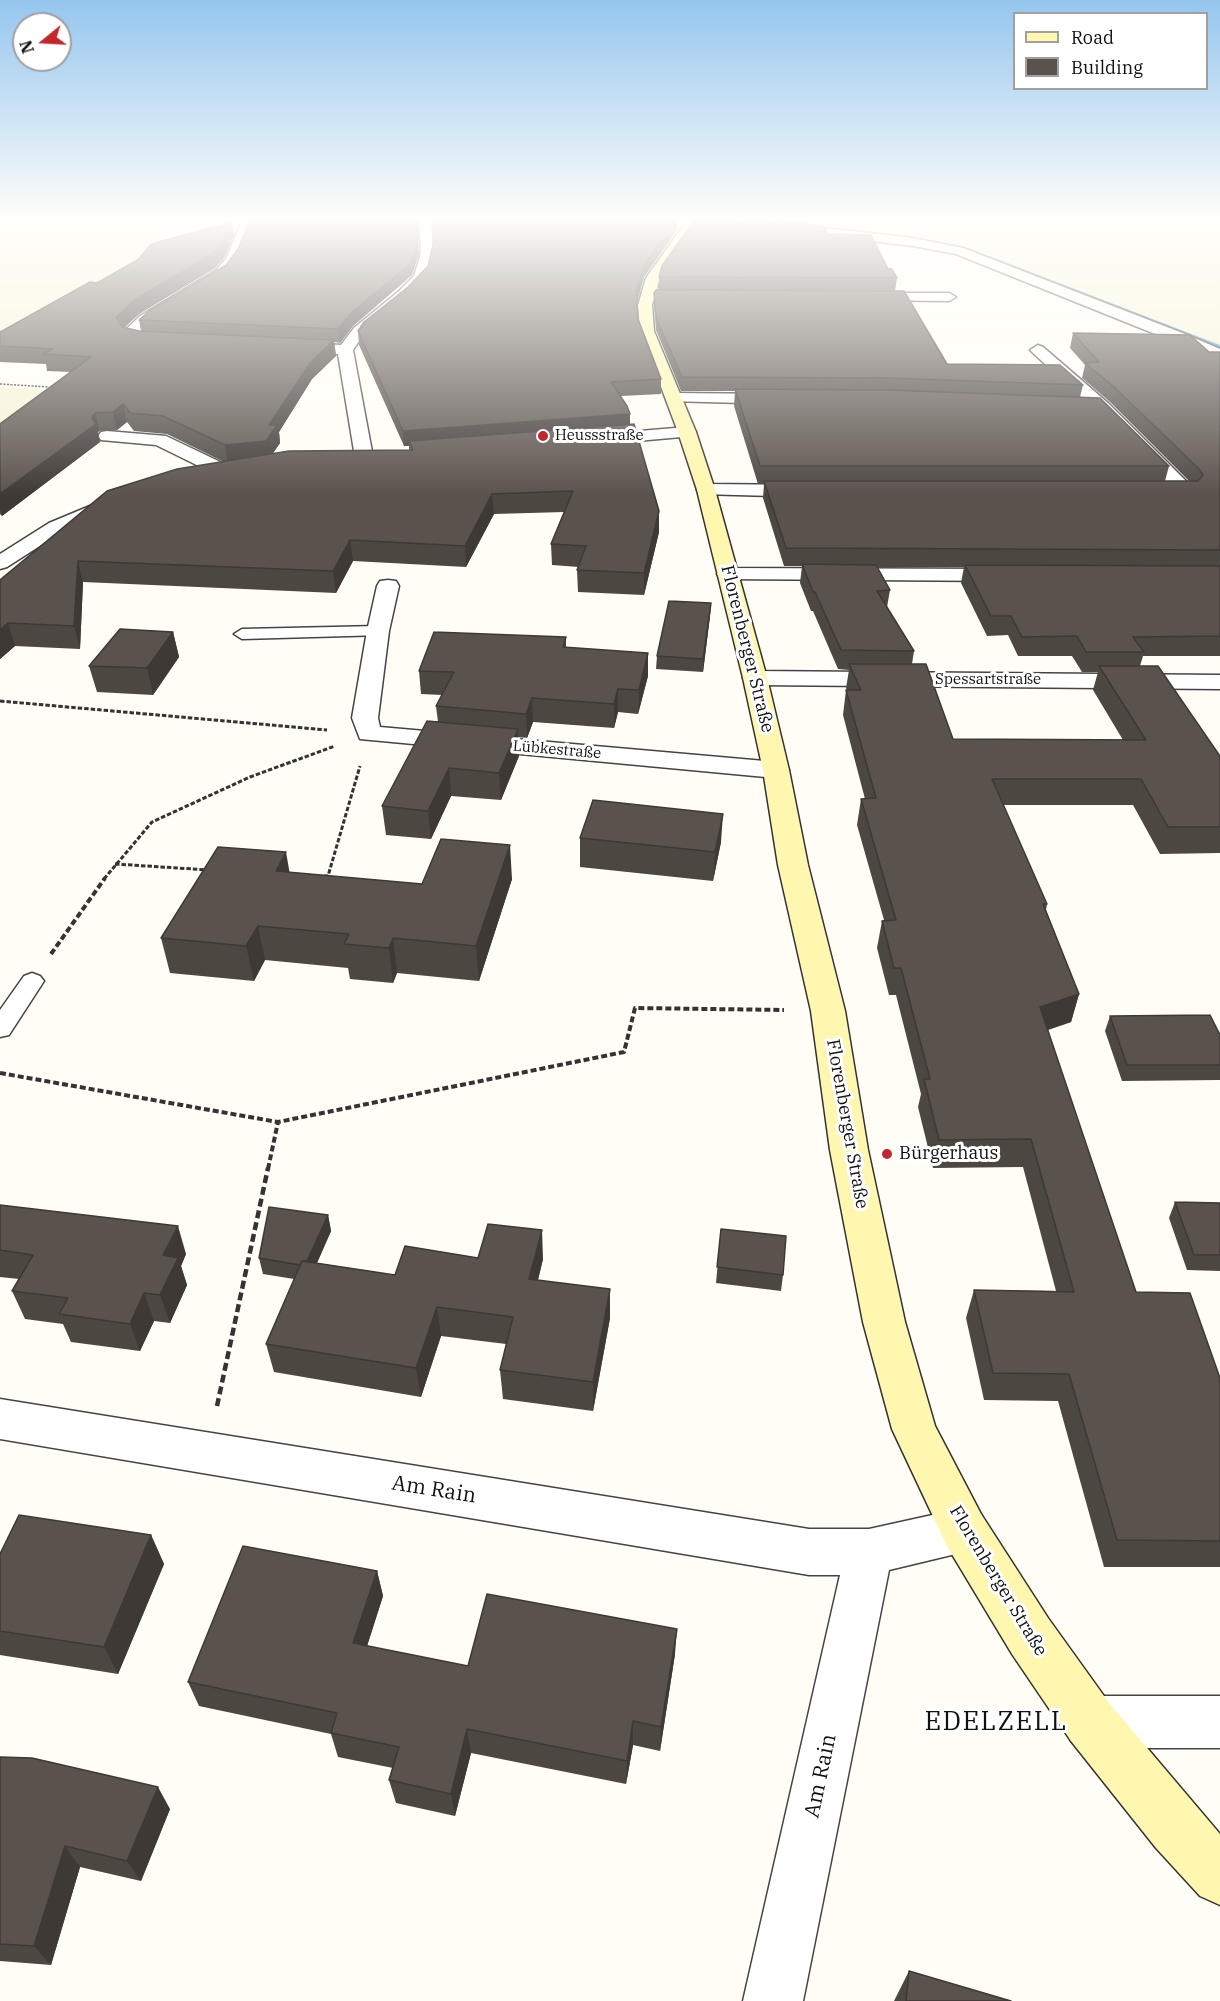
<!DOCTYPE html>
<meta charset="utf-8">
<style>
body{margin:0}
#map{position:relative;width:1220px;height:2001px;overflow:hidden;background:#fffdf5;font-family:"IBM Plex Serif",serif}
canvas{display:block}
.legend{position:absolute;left:1013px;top:12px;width:195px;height:78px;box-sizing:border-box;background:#fff;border:2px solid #a0a0a0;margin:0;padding:8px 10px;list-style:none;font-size:18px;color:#111}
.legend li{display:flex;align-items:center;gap:12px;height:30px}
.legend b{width:30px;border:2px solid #a0a0a0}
.north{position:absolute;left:12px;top:12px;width:60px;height:60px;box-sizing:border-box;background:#fff;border:2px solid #a0a0a0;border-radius:50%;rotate:252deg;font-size:16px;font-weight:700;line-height:24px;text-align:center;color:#111}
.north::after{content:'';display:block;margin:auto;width:21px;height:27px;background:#c4262e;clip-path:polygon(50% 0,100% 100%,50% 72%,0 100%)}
</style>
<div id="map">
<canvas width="1220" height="2001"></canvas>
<ul class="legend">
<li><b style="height:8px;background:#fff6b0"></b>Road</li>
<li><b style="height:16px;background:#5a524d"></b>Building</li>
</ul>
<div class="north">N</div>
</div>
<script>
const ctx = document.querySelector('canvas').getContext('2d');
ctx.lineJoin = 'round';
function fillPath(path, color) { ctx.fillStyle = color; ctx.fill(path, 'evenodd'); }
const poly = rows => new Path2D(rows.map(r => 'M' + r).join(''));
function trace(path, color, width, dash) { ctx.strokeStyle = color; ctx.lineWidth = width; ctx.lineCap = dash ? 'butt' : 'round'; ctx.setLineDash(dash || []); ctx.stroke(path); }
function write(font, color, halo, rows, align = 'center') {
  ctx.font = font + ' "IBM Plex Serif",serif'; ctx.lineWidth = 6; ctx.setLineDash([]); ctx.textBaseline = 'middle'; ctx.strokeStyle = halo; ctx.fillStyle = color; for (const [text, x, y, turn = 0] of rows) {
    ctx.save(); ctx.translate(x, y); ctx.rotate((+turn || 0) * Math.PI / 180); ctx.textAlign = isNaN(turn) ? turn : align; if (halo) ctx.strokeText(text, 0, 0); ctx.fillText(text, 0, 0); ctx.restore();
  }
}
fillPath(poly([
 [0,216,177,216,149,262,0,344],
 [734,216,1220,216,1220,346,966,247],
 [0,387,36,389,44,393,0,425]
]), '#f6f3d4');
fillPath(poly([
 [918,239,966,247,1220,345,1220,349,963,250,916,242,918,239]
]), '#3f96cf');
const lane = poly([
 [378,626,386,631,384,635,242,639,234,634,242,629,378,626],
 [32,973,40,976,44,981,9,1035,0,1037,0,1010,24,976,32,973]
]);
const street = poly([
 [244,216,256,216,238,260,226,276,150,322,136,335,171,339,173,342,171,345,142,345,126,341,121,334,140,316,216,270,226,259,244,216],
 [419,216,431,216,433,253,427,277,408,298,364,334,353,350,373,457,370,461,364,462,358,461,355,457,338,354,289,352,281,347,289,342,341,345,354,328,398,292,414,276,421,253,419,216],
 [683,216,720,216,913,238,963,248,1185,334,1220,349,1220,360,956,254,913,246,689,219,683,216],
 [862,293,949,293,956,297,949,301,857,300,855,297,857,294,862,293],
 [1038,345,1043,347,1108,403,1193,488,1196,492,1193,496,1179,496,1096,411,1033,353,1030,350,1038,345],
 [674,393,780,394,788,399,780,404,668,401,666,398,674,393],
 [687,427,693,428,696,432,693,436,592,445,586,444,583,440,586,436,592,435,687,427],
 [107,431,166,436,233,468,235,472,233,476,226,478,219,476,156,445,101,440,98,436,101,432,107,431],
 [706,484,810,485,817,487,820,491,817,495,810,497,699,494,697,490,699,486,706,484],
 [114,496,121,498,124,502,121,506,63,531,7,567,0,569,0,554,49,523,114,496],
 [728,568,1008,569,1016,570,1019,575,1016,580,1008,581,720,579,717,574,720,569,728,568],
 [388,580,396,581,399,586,389,631,378,718,380,727,776,762,785,764,789,770,785,776,776,778,360,739,352,718,367,631,377,586,380,581,388,580],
 [755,671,1220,675,1220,689,755,685,746,683,743,678,746,673,755,671],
 [0,1399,809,1529,869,1529,964,1508,981,1514,988,1530,981,1546,964,1552,889,1570,803,2001,743,2001,840,1575,809,1575,0,1439,0,1399],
 [1090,1696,1220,1696,1220,1748,1090,1748,1071,1741,1064,1722,1071,1703,1090,1696]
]);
const secondary = poly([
 [690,216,702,216,660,278,652,305,654,331,696,432,715,490,767,678,789,770,808,865,845,1011,868,1150,905,1322,935,1426,981,1514,1048,1618,1109,1703,1220,1834,1220,1905,1200,1896,1156,1848,1071,1741,1012,1654,947,1546,892,1429,863,1322,830,1150,811,1011,778,865,763,770,743,678,697,490,678,432,640,331,638,305,646,278,690,216]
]);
trace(lane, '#444', 3);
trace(street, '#444', 3);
trace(secondary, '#333', 3);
trace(poly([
 [0,384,49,387]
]), '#333', 1.5, [2, 1.5]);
trace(poly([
 [0,701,327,730],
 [115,864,209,870],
 [324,876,328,876,360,766],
 [104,879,152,822,250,777,335,746]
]), '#333', 3, [4.5, 2]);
trace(poly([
 [51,954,105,878],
 [0,1073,278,1122,624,1052,635,1008,784,1010],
 [268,1169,278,1122]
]), '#333', 4, [6, 3]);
trace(poly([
 [217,1406,268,1168]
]), '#333', 4.5, [8, 4]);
fillPath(lane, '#fff');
fillPath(street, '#fff');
fillPath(secondary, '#fff6b0');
fillPath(poly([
 [651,216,649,219,677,230,644,277,637,302,638,319,661,379,661,394,621,396,630,414,630,424,659,511,659,532,644,595,578,592,577,570,579,567,552,565,551,544,564,512,494,514,466,567,353,561,336,593,83,582,80,649,15,646,0,659,0,580,224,462,167,434,134,431,127,422,117,430,99,431,98,432,100,442,2,516,0,514,0,424,71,372,47,371,46,364,0,362,0,332,97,283,232,222,234,235,224,258,215,268,139,314,124,328,141,331,139,320,419,253,412,275,353,326,340,343,334,342,336,356,312,379,279,432,280,443,273,453,409,450,409,446,404,446,359,345,358,331],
 [827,234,888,269,897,278,895,291,729,290,947,364,1083,385,1080,397,1169,466,1165,481,1189,481,1109,401,1082,378,1085,365,1070,348,1073,333,1209,352,1220,352,1220,656,1143,656,1140,666,1220,756,1220,853,1160,854,1133,805,1003,805,1047,904,1046,910,1079,994,1071,1022,1048,1030,1136,1292,1220,1378,1220,1567,1104,1567,1058,1401,984,1400,966,1318,974,1290,1056,1291,1023,1167,933,1168,918,1107,921,1094,896,995,889,995,877,948,882,921,884,920,857,825,861,799,865,799,843,715,846,690,847,690,846,688,849,670,838,669,813,611,811,611,800,583,802,566,784,566,763,498,764,484,758,484,734,406,735,391,681,391,656,330,654,305,654,293,659,290,659,277],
 [877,567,964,567,961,583,987,636,1008,635,1018,656,1072,656,1082,672,1098,672,1093,690,1123,740,953,739,912,664,914,651,887,607,890,590],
 [711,603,710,616,703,672,656,669,657,656],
 [173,632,179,657,153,695,97,692,89,666],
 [566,637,566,647,648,676,638,714,618,712,614,728,533,722,527,738,518,737,519,756,501,800,451,796,431,839,386,835,382,806,438,722,436,706,442,695,421,694,419,671],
 [580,838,721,842,713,881,580,867],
 [289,872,422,884,512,879,479,981,397,973,393,983,350,979,348,968,265,960,254,981,170,973,161,938],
 [1110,1016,1220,1035,1220,1080,1122,1081,1105,1031],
 [1175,1202,1220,1203,1220,1271,1187,1270,1169,1218],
 [0,1205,186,1254,181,1266,187,1285,170,1323,154,1321,140,1351,71,1342,63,1324,25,1319,12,1291,19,1279,0,1277],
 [328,1215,331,1231,317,1263,395,1275,478,1258,543,1259,538,1280,610,1318,593,1411,503,1399,500,1370,506,1344,441,1336,421,1397,274,1372,266,1344,294,1279,263,1274,259,1258],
 [721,1229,783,1275,781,1291,716,1283],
 [151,1535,164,1564,118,1674,0,1655,0,1554],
 [377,1571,383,1596,367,1646,468,1666,675,1654,660,1751,633,1745,626,1784,471,1753,455,1816,396,1803,389,1780,393,1768,338,1757,331,1734,199,1706,188,1682],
 [0,1757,170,1809,141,1881,80,1867,51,1965,0,1961],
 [909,1971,1011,2001,894,2001]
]), '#4d4742');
fillPath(poly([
 [416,216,419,253,412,275,353,326,340,343,338,329,351,313],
 [643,216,651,216,641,230,641,219],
 [677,219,677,230,644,277,636,305,636,293,644,265],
 [232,222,234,235,224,258,215,268,139,314,119,332,116,317,136,299],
 [334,340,336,356,312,379,279,432,280,443,269,459,228,464,225,445,269,425,310,363],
 [123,404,127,422,117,430,113,412],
 [95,413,99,431,98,432,100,442,2,516,0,509,0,494,92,418],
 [630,414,630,429,409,441,409,446,404,446,403,431],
 [492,494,494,514,466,567,465,546],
 [659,511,659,532,644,595,644,573],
 [350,540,353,561,336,593,333,571],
 [78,561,83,582,80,649,74,626],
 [711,603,710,616,703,672,703,659],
 [8,623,15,646,0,659,0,630],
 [173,632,179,657,153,695,147,668],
 [648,653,648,676,638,714,639,690],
 [618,689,618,712,614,728,614,704],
 [532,698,533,722,527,738,526,714],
 [518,729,519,756,501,800,499,773],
 [449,768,451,796,431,839,428,811],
 [723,814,721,842,713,881,715,852],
 [510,845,512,879,479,981,476,946],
 [286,852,292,886,276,871],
 [258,926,265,960,254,981,246,946],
 [393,938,397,973,393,983,389,948],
 [1079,994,1071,1022,1032,1035,1040,1007],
 [328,1215,331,1231,309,1281,306,1265],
 [178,1226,186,1254,181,1266,187,1285,170,1323,160,1295,163,1255],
 [542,1230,543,1259,531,1308,529,1279],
 [610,1289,610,1318,593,1411,593,1382],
 [144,1293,154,1321,140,1351,130,1324],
 [437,1307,441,1336,421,1397,416,1368],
 [151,1535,164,1564,118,1674,104,1647],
 [377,1571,383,1596,360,1668,353,1643],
 [677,1629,675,1654,660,1751,661,1727],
 [633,1721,633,1745,626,1784,627,1761],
 [467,1729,471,1753,455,1816,451,1794],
 [158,1787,170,1809,141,1881,127,1861],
 [65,1846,80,1867,51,1965,34,1946]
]), '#3f3936');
const building = poly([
 [259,216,416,216,418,241,411,263,351,313,338,329,139,320,149,311,226,265,238,249,251,218,259,216],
 [434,216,643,216,641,219,677,219,644,265,636,293,638,319,661,379,611,382,627,406,630,414,403,431,358,331,364,322,408,287,428,266,434,241,434,216],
 [695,219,794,222,824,226,827,234,871,235,888,269,892,269,897,278,659,277,662,266,695,219],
 [232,222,222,244,212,254,136,299,116,317,122,327,139,331,334,340,310,363,269,425,277,425,266,441,225,445,163,416,130,413,123,404,113,412,95,413,92,418,96,424,0,494,0,424,91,357,43,354,53,349,0,346,0,332,90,282,97,283,139,259,151,244,232,222],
 [656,290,904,291,947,364,1060,365,1083,385,888,378,682,377,656,318,654,293,656,290],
 [1073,333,1190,335,1209,352,1220,352,1220,550,786,548,764,481,1198,481,1203,475,1199,469,1113,386,1085,363,1099,362,1073,333],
 [735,389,888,390,1100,398,1169,466,760,466,735,389],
 [634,424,659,511,644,573,577,570,586,546,551,544,573,491,492,494,465,546,350,540,333,571,78,561,74,626,8,623,0,630,0,580,107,491,177,469,289,451,413,450,409,441,634,424],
 [802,564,876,565,890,590,877,591,914,651,841,650,815,592,813,592,802,564],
 [965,565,1220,566,1220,636,1133,637,1144,652,1086,652,1077,636,1022,637,1011,616,991,616,965,565],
 [669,601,711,603,703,659,657,656,669,601],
 [120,629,173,632,147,668,89,666,120,629],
 [434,632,566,637,563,647,648,653,639,690,618,689,614,704,532,698,526,714,436,706,454,672,419,671,434,632],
 [849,664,926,664,953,739,1146,740,1099,666,1158,666,1220,756,1220,827,1168,827,1141,779,992,779,1047,904,1043,904,1079,994,1040,1007,1136,1292,1190,1293,1220,1378,1220,1541,1117,1540,1069,1374,993,1373,974,1290,1074,1292,1031,1139,939,1140,924,1079,930,1079,901,968,894,968,882,921,896,920,861,799,876,798,846,690,861,690,849,664],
 [427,721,518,729,499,773,449,768,428,811,382,806,427,721],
 [593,800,723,814,715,852,580,838,593,800],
 [441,839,510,845,476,946,393,938,389,948,344,944,349,934,258,926,246,946,161,938,218,847,286,852,276,871,422,884,441,839],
 [1210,1015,1220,1035,1220,1065,1127,1065,1110,1016,1210,1015],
 [1175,1202,1220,1203,1220,1255,1194,1255,1175,1202],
 [0,1205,178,1226,163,1255,178,1258,160,1295,144,1293,130,1324,59,1314,68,1298,12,1291,33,1255,0,1250,0,1205],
 [269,1207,328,1215,307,1261,302,1261,300,1265,259,1258,269,1207],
 [488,1224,542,1230,529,1279,610,1289,593,1382,500,1370,513,1317,437,1307,416,1368,266,1344,302,1261,395,1275,405,1246,478,1258,488,1224],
 [721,1229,786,1236,783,1275,717,1267,721,1229],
 [19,1515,151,1535,104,1647,0,1631,0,1554,19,1515],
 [243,1546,377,1571,353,1643,468,1666,487,1594,677,1629,661,1727,633,1721,627,1761,467,1729,451,1794,389,1780,399,1747,331,1733,337,1713,188,1682,243,1546],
 [0,1757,32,1758,158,1787,127,1861,65,1846,34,1946,0,1944,0,1757],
 [909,1971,1011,2001,906,2001,909,1971]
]);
fillPath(building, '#5a524d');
trace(building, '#3f3936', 1.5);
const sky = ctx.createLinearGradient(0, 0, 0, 496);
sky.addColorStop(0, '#95c6ee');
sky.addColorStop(0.44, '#fffefa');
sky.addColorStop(1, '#fffefa00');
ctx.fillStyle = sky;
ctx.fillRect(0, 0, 1220, 496);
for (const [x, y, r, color] of [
 [543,436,6,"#c4262e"],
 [887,1154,6,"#c4262e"]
]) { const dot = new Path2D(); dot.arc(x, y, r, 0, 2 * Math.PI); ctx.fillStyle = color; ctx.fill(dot); trace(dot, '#fff', 2); }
write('15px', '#111', '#fff', [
 ["Heussstraße",555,436]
], 'left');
write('15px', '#111', '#fff', [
 ["Spessartstraße",988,680],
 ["Lübkestraße",557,750,5]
]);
write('18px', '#111', '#fff', [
 ["Florenberger Straße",747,649,76],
 ["Florenberger Straße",847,1124,80],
 ["Florenberger Straße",998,1581,59]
]);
write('18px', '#111', '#fff', [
 ["Bürgerhaus",899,1154]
], 'left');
write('21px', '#111', '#fff', [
 ["Am Rain",434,1490,9],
 ["Am Rain",821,1776,-78]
]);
ctx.letterSpacing = '1.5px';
write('26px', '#111', '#fff', [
 ["EDELZELL",996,1722]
]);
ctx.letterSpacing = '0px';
</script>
